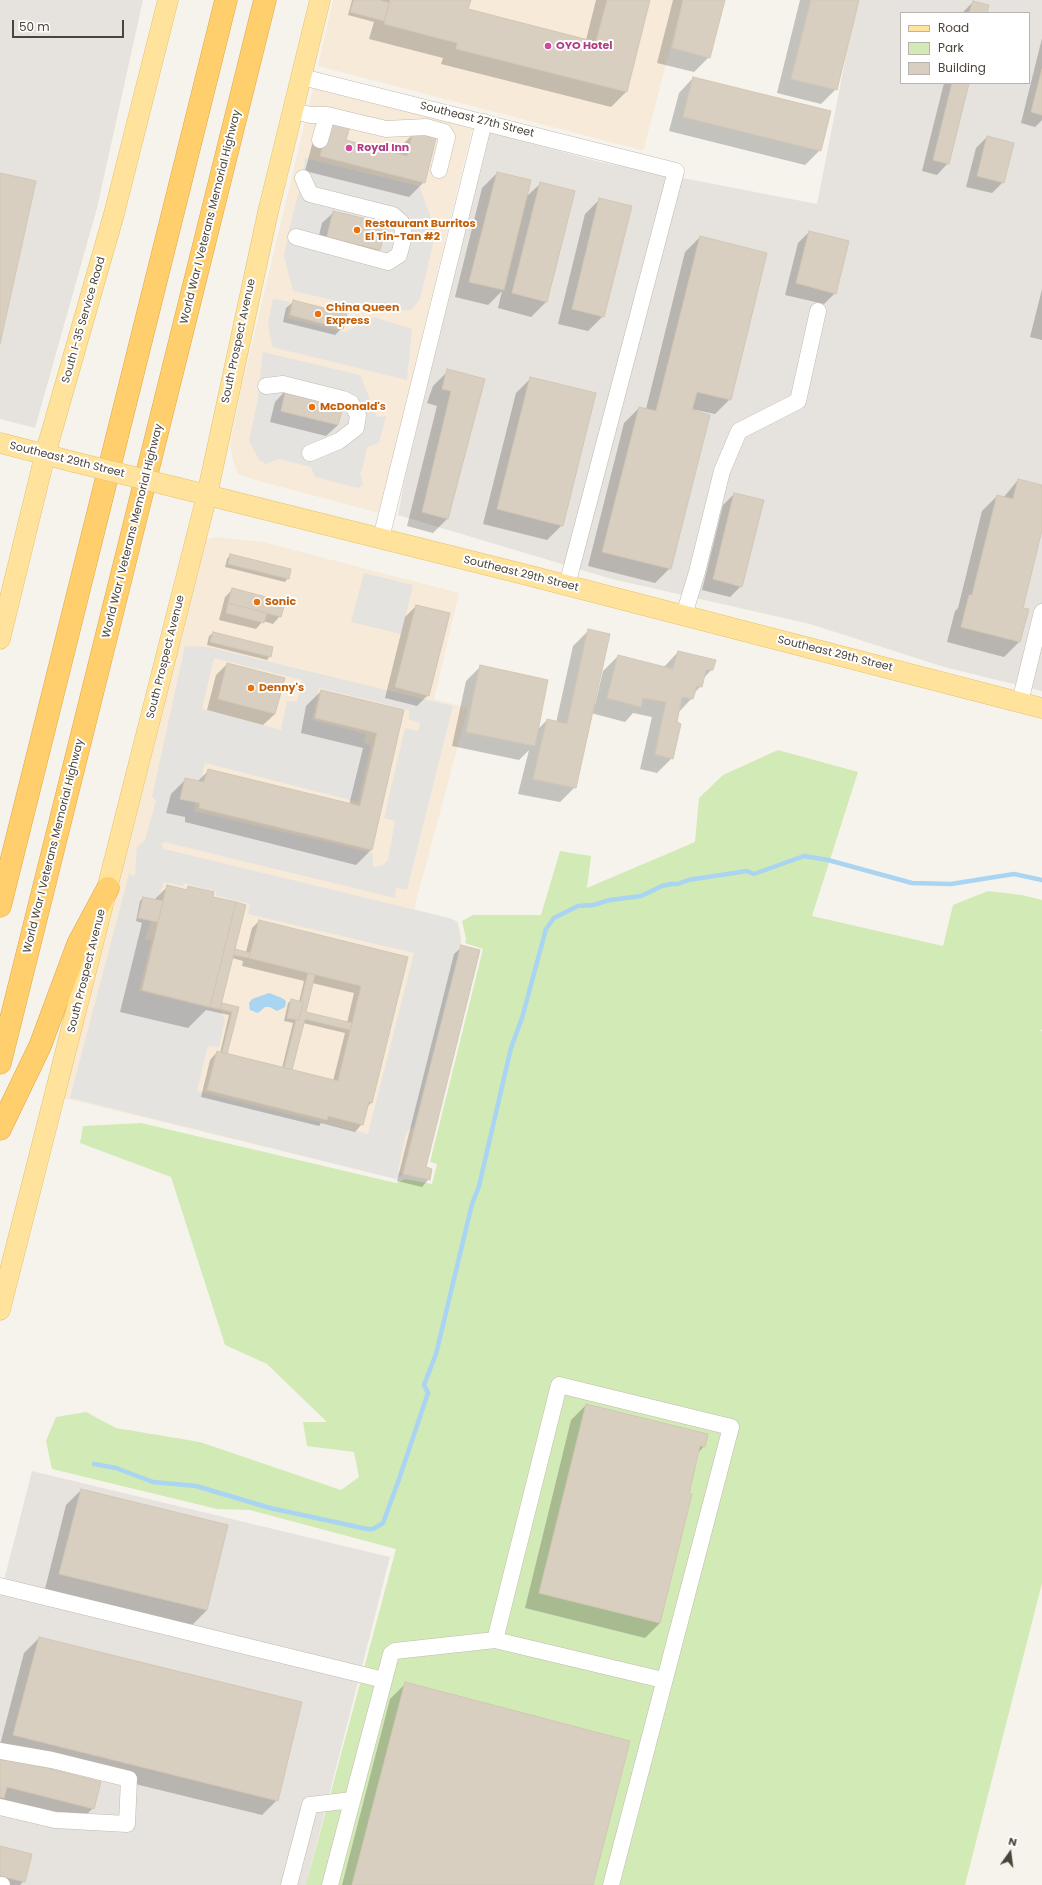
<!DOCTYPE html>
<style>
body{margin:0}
#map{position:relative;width:1042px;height:1885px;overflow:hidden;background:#f6f3ec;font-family:Poppins,sans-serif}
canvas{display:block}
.legend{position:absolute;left:900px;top:12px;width:130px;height:72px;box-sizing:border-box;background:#fff;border:1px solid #b7b4b0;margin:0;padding:5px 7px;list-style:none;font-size:12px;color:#4b4439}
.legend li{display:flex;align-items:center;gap:8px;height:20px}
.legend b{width:20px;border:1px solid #b7b4b0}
.north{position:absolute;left:990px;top:1833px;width:40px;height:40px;-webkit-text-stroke:3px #fff;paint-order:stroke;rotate:14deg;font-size:11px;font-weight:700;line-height:16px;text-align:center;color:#4b4439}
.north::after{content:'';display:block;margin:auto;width:14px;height:18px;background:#4b4439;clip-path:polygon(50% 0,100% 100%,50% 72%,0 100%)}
.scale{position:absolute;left:12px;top:20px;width:112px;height:18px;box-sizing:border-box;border:2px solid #4b4439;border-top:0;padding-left:5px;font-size:12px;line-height:14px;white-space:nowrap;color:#4b4439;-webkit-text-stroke:3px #fff;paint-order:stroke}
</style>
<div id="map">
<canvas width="1042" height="1885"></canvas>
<ul class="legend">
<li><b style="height:5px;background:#ffe39c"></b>Road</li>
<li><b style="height:11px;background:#d2eab5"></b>Park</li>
<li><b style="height:11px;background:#d8cfc1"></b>Building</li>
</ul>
<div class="north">N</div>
<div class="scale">50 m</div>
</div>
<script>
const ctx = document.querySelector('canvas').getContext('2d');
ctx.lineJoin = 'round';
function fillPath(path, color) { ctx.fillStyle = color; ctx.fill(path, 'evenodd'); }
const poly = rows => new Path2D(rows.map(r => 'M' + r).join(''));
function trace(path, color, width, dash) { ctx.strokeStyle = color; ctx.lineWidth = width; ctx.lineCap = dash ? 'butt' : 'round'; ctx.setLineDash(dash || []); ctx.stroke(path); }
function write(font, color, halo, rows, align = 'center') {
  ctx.font = font + ' Poppins,sans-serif'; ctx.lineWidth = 4; ctx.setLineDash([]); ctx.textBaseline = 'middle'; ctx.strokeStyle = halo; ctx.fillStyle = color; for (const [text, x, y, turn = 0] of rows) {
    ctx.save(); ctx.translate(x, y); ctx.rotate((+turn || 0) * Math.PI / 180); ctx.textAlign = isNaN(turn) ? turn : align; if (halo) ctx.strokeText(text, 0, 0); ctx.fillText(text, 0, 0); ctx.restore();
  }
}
fillPath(poly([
 [333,0,683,0,644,148,641,150,318,66],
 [313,88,473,126,379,513,252,479,238,474,233,461,230,444,243,381],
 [214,537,263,542,459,593,434,699,468,708,414,909,458,922,462,939,426,1167,432,1169,430,1180,403,1174,396,1179,64,1098,206,540]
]), '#f7ead8');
fillPath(poly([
 [0,0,143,0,97,208,35,428,0,419],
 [857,0,1042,0,1042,691,944,667,810,624,612,579,398,515,405,477,489,132,600,162,817,204],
 [901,13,1029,13,1029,83,901,83],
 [32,1471,390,1557,306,1885,0,1885,0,1596]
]), '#e6e2dd');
fillPath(poly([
 [778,750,858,772,812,916,943,946,953,905,988,891,1022,895,1042,900,1042,1029,1040,1032,1042,1031,1042,1583,965,1885,306,1885,396,1549,250,1510,217,1509,52,1469,46,1441,56,1417,86,1412,116,1428,200,1442,341,1490,359,1477,354,1452,307,1446,303,1422,327,1422,267,1364,225,1345,171,1177,80,1143,83,1126,141,1123,396,1183,405,1179,432,1184,437,1164,430,1162,483,949,465,943,466,939,462,921,473,915,541,915,560,851,591,856,587,888,695,842,699,798,723,775]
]), '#d2eab5');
fillPath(poly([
 [305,158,419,186,436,231,420,299,411,310,387,312,293,291,284,256,292,217,303,178],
 [273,299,290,302,287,318,345,332,374,317,412,329,407,380,272,347,268,324],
 [263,352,360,375,377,417,386,416,379,443,367,447,364,463,360,474,363,485,358,488,315,477,311,467,279,459,266,464,259,460,249,441,257,403],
 [364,573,413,585,401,634,351,622],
 [185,646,208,647,453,706,407,890,396,888,395,898,164,842,161,845,164,849,449,918,458,922,461,945,414,1128,409,1129,405,1137,398,1171,403,1174,396,1179,70,1098,129,874,135,876,137,847,145,840,156,801,152,797],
 [214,658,302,680,297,702,287,701,281,730,202,709],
 [319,688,409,710,409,719,420,723,418,731,405,728,384,818,395,821,388,860,383,865,373,867,373,853,194,811,205,763,358,802,371,746,364,742,366,734,312,720],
 [164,882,183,886,184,883,216,892,216,896,250,904,248,914,414,953,368,1134,197,1091,208,1046,219,1047,225,1020,221,1011,139,991,151,941,145,939]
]), '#e5e3e0');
fillPath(poly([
 [269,993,282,998,286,1001,285,1007,277,1011,270,1007,265,1007,258,1013,250,1010,249,1003,252,999]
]), '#a9d4f2');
fillPath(poly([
 [352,0,470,0,467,10,586,40,596,0,649,0,626,92,611,107,441,64,443,58,369,39,374,22,348,15],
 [673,0,724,0,709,57,694,72,657,63],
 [800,0,858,0,836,89,821,104,777,93],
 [973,2,986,13,962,13],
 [1042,38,1042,120,1035,127,1021,123],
 [693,78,820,150,805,165,669,131,679,93],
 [944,83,968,83,948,163,937,175,922,171],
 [413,134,424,182,409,197,305,171,314,137,345,141,397,154,398,149],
 [987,137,1003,182,992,193,966,187,976,148],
 [497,173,526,197,540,184,546,302,531,317,498,308,502,291,488,305,455,297,482,188],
 [600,199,603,316,588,331,558,324,585,214],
 [334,212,379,250,368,261,316,248,322,223],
 [809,232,835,293,824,304,785,295,798,243],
 [700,237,730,399,715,414,691,409,670,568,655,583,588,566,624,423,639,408,646,409,685,252],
 [1042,289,1042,340,1030,337],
 [294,301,342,328,335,335,283,322,286,308],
 [448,371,484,380,448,518,433,533,407,526,437,406,427,403,433,386],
 [531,378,562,525,547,540,483,524,516,393],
 [286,390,338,425,326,436,270,422,275,402],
 [1018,480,1042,486,1042,526,1021,609,1019,642,1004,657,947,642,955,611,958,608,982,511,997,496,1003,498],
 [734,494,741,586,730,597,702,590,723,505],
 [230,555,288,578,285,582,225,567,227,559],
 [233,589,280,616,273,624,263,621,256,629,219,620,225,597],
 [416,606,428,695,417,706,385,698,405,617],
 [588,631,593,705,595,705,603,671,618,656,663,668,678,652,712,669,703,679,701,686,694,693,692,698,678,713,672,758,657,773,640,769,652,717,633,713,625,722,591,713,575,787,560,802,518,794,529,750,519,760,452,746,466,681,481,666,536,731,547,720,556,723,573,646],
 [213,633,270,656,267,660,207,645,209,636],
 [227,664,275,714,263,725,207,710,216,675],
 [321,691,403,711,371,850,356,865,185,822,185,817,166,813,171,794,186,779,197,782,209,770,349,805,363,748,301,733,306,706],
 [168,886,185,891,189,887,212,897,234,949,246,952,252,928,259,921,407,957,371,1103,366,1108,362,1124,355,1132,321,1123,319,1126,201,1097,210,1060,217,1052,220,1053,229,1015,206,1010,188,1028,120,1012,142,923,136,921,140,901,143,898,154,900],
 [232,958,243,961,242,966,304,981,299,1002,292,1000,288,1003,284,1021,293,1023,282,1068,226,1055,237,1008,220,1003],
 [312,983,354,993,347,1023,305,1013],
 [303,1023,345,1033,333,1081,290,1070],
 [462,947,424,1168,429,1179,422,1187,397,1181,454,954],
 [586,1405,704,1446,698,1453,660,1623,645,1638,525,1608,571,1420],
 [81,1490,207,1610,192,1625,45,1589,66,1505],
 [39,1638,277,1800,262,1815,0,1751,0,1745,24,1653],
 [405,1684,592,1885,342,1885,390,1699],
 [0,1757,93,1808,78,1823,0,1804],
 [0,1847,24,1881,20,1885,0,1885]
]), '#0003');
trace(poly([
 [94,1464,116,1468,153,1482,196,1486,270,1508,367,1529,373,1529,383,1523,398,1482,428,1393,424,1385,436,1354,472,1204,479,1186,511,1048,522,1018,546,929,554,918,578,906,593,905,610,900,641,896,662,886,671,884,678,884,688,880,747,871,754,874,804,856,828,860,912,883,951,884,1014,874,1042,880]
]), '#a9d4f2', 4.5);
const building = poly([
 [354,0,379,0,389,3,384,21,350,12,354,0],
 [390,0,471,0,468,9,596,42,607,0,650,0,627,92,456,49,457,43,384,24,390,0],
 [683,0,725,0,710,58,672,48,683,0],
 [811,0,859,0,837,90,791,79,811,0],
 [973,1,989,5,987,13,969,13,973,1],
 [1042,69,1042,115,1031,112,1042,69],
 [693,77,831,111,821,151,683,117,693,77],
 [952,83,969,83,949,164,933,160,952,83],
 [329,121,350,126,346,140,407,156,413,132,436,138,425,183,320,156,329,121],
 [987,136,1014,143,1004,183,977,176,987,136],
 [497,172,531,180,504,290,469,282,497,172],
 [0,173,36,181,0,344,0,173],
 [540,182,575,191,547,302,512,293,540,182],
 [599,198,632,206,604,317,572,309,599,198],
 [333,211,387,224,380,250,327,237,333,211],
 [809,231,849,241,836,294,796,283,809,231],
 [700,236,767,253,731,400,697,392,692,410,710,415,671,569,602,552,639,407,656,411,700,236],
 [293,300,347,314,343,329,290,315,293,300],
 [447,369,485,379,448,519,422,512,451,391,442,389,447,369],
 [530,377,596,393,563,526,497,509,530,377],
 [286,389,344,404,338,425,281,411,286,389],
 [1018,479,1042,485,1042,530,1023,608,1029,609,1020,642,961,627,969,595,972,595,997,495,1013,499,1018,479],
 [734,493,764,500,742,587,713,579,734,493],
 [230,554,291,569,289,579,228,564,230,554],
 [232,588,285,602,281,617,228,603,232,588],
 [228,603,267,613,264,623,226,613,228,603],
 [416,605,450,613,429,696,395,687,416,605],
 [588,629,610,634,576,788,533,779,547,719,567,724,588,629],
 [213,632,273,647,271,657,210,642,213,632],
 [678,651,716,660,713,670,706,670,702,687,697,686,693,699,682,697,677,722,681,724,673,759,655,754,666,702,643,698,641,707,607,698,618,655,673,669,678,651],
 [227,663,285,678,275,714,218,699,227,663],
 [480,665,548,680,535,746,466,732,480,665],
 [321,690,404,710,372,850,199,808,200,803,180,799,185,778,204,782,208,769,360,806,377,733,315,718,321,690],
 [167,885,187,890,188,886,214,892,213,897,236,902,210,1007,142,990,167,885],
 [143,897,163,901,158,922,138,918,143,897],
 [236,902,246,905,220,1009,210,1007,236,902],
 [259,920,408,957,372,1103,369,1102,363,1125,328,1116,327,1120,207,1090,217,1051,338,1081,361,986,249,958,259,920],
 [461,945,480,950,426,1167,432,1169,430,1180,403,1174,461,945],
 [235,949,250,953,249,958,234,955,235,949],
 [308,973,315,975,306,1012,352,1023,350,1030,305,1019,292,1070,284,1068,296,1020,299,1020,303,1002,301,1001,308,973],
 [291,999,303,1002,299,1020,287,1018,291,999],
 [222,1003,239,1007,227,1054,222,1053,232,1012,220,1009,222,1003],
 [586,1404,708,1434,705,1447,700,1446,689,1494,692,1494,660,1623,539,1593,586,1404],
 [81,1489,228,1525,207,1610,59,1574,81,1489],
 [39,1637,302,1702,278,1801,13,1735,39,1637],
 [405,1682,630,1741,593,1885,352,1885,405,1682],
 [0,1756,101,1782,94,1809,7,1787,4,1798,0,1797,0,1756],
 [0,1846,32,1854,25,1882,0,1876,0,1846]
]);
fillPath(building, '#d8cfc1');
trace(building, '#d3c7b4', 1);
const minor = poly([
 [302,77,676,171,567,585],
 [293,111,311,115,327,115,386,129,426,127,444,132,447,137,439,170],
 [320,140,327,115],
 [296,237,388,262,399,255,404,236,401,222,393,215,310,194,303,178],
 [266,386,283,384,343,399,351,403,358,415,356,428,339,441,310,453],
 [381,538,484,122],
 [684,615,697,572,722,471,739,431,798,401,818,311],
 [1020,702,1042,612],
 [0,1586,384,1680],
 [495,1640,663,1680],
 [0,1751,52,1760,129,1779,127,1824,55,1820,0,1807],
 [0,1885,2,1885],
 [289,1885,310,1805,352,1800],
 [330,1885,391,1654,395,1651,495,1640,559,1385,731,1427,611,1885]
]);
const major = poly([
 [0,443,74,462],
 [179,488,527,575,1042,708],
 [0,639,45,455,114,214,168,0],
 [0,1310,207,495,268,212,320,0]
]);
const highway = poly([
 [0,906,226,0],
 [0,1063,265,0],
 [0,1129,40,1046,78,944,108,888]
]);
trace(minor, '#c2bbae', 17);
trace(major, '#e6c16a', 21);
trace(highway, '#e0a43c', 23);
trace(minor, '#fff', 16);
trace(major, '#ffe39c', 20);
trace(highway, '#ffcf6e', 22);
const majorBridge = poly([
 [74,462,179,488]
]);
trace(majorBridge, '#e6c16a', 21, []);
trace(majorBridge, '#ffe39c', 20);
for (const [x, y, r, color] of [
 [548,46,4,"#d1479c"],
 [349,148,4,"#d1479c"],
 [357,230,4,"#e8710a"],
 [318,314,4,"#e8710a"],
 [312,407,4,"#e8710a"],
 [257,602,4,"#e8710a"],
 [251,688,4,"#e8710a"]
]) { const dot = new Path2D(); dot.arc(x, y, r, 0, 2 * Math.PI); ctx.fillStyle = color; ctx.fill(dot); trace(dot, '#fff', 1.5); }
write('bold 11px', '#b23c85', '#fff', [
 ["OYO Hotel",556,46],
 ["Royal Inn",357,148]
], 'left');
write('11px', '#4b4439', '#fff', [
 ["Southeast 27th Street",477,120,14],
 ["World War I Veterans Memorial Highway",211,217,-76],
 ["South I-35 Service Road",84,320,-74],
 ["South Prospect Avenue",239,341,-78],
 ["Southeast 29th Street",67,460,14],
 ["World War I Veterans Memorial Highway",133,531,-76],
 ["Southeast 29th Street",521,574,14],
 ["Southeast 29th Street",835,654,14],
 ["South Prospect Avenue",166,657,-76],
 ["World War I Veterans Memorial Highway",54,846,-76],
 ["South Prospect Avenue",87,971,-76]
]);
write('bold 11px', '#c56008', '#fff', [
 ["Restaurant Burritos",365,224],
 ["El Tin-Tan #2",365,237],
 ["China Queen",326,308],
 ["Express",326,321],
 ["McDonald's",320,407],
 ["Sonic",265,602],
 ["Denny's",259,688]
], 'left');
</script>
